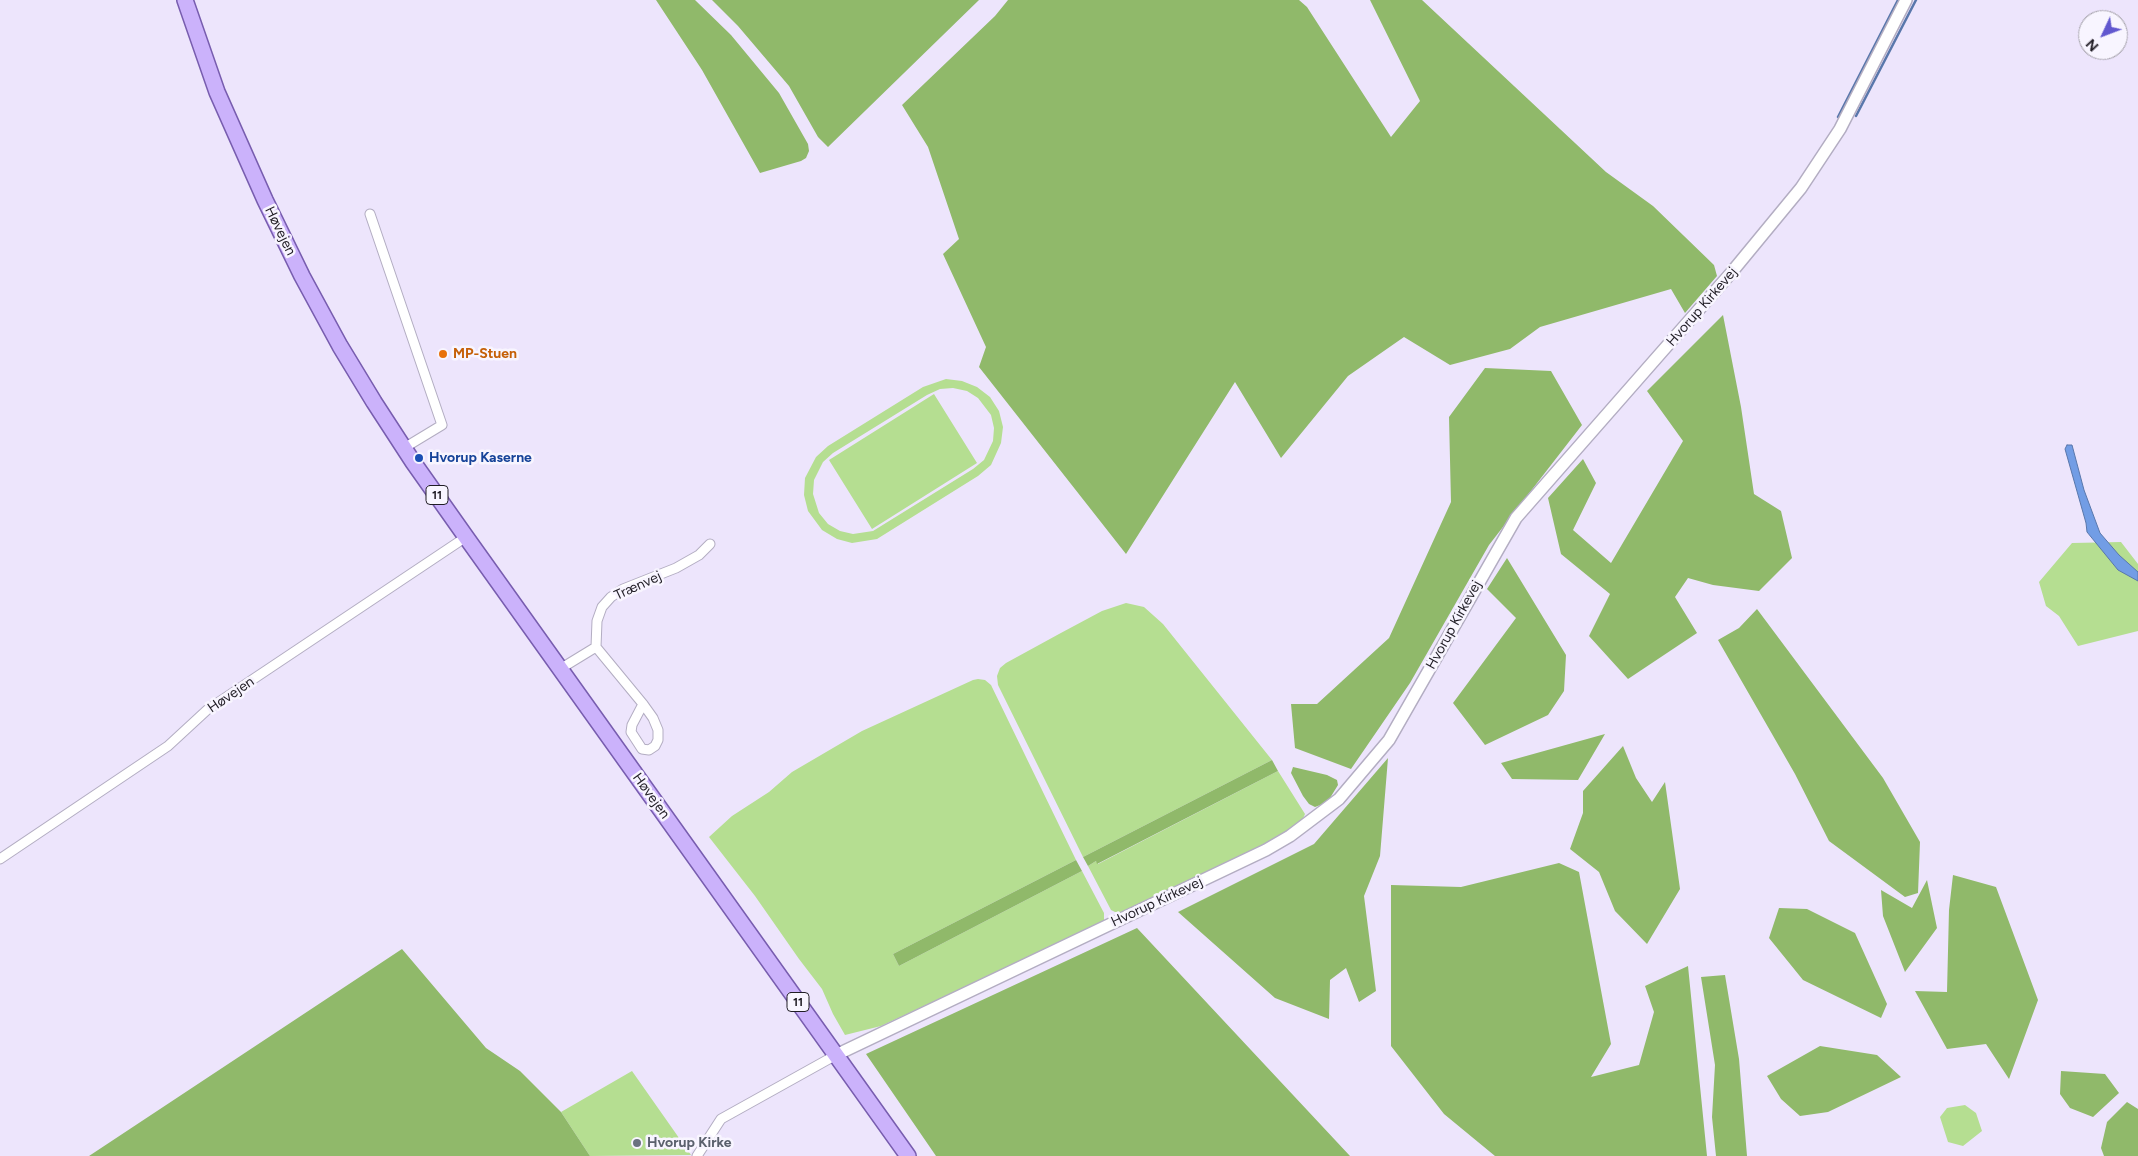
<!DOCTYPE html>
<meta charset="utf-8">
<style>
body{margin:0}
#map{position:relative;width:2138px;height:1156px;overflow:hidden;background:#ede5fc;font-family:Figtree,sans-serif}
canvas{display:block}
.north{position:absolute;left:2078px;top:10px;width:50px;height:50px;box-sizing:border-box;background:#f8f5ff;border:1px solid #a29fa8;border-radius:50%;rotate:227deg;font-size:14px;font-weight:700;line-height:20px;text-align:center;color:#201d25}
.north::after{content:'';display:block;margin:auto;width:18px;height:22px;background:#6157cf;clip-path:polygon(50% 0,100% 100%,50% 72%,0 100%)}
</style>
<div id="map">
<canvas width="2138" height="1156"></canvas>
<div class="north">N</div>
</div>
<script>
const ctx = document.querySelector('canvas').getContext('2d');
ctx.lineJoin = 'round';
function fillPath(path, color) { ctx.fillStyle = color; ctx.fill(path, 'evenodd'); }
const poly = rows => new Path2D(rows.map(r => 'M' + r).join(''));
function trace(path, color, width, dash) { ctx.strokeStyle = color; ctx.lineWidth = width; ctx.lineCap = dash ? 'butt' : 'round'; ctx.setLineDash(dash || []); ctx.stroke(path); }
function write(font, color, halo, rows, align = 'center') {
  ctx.font = font + ' Figtree,sans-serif'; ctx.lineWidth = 5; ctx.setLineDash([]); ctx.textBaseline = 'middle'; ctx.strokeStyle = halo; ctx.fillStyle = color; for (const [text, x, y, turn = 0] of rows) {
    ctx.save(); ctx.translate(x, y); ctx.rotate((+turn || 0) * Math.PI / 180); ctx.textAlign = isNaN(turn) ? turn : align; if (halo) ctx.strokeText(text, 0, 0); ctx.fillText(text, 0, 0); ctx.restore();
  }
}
fillPath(poly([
 [946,379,962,381,977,387,990,397,999,411,1003,427,1001,443,991,465,978,476,877,539,852,543,837,539,822,530,808,511,804,495,805,478,816,457,828,446,923,387],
 [953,388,967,391,978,398,991,415,994,428,993,441,984,460,973,469,873,531,853,534,840,531,828,524,819,513,813,494,814,480,823,462,833,453,927,395,940,389],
 [934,394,977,463,872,529,829,460],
 [2121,542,2138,564,2138,631,2078,646,2059,616,2046,606,2039,582,2072,543],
 [1126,603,1144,607,1163,624,1272,760,1083,857,998,685,997,676,1000,668,1006,663,1059,634,1102,611],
 [978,679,985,680,991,685,1076,860,893,954,899,966,1082,871,1104,913,1104,920,1101,924,881,1026,845,1035,833,1014,822,989,799,959,755,896,709,837,732,816,769,792,792,772,862,731,973,680],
 [1278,771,1305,814,1301,823,1272,840,1125,912,1115,912,1111,910,1088,866,1096,861,1098,864],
 [632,1071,691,1155,590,1156,561,1112],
 [1965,1105,1976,1113,1982,1131,1963,1146,1948,1142,1940,1117,1947,1108]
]), '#b5de91');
fillPath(poly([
 [656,0,695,0,731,35,779,93,808,144,809,151,806,158,801,161,760,173,702,70],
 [712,0,979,0,828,147,818,137,789,86,738,26],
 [1008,0,1299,0,1307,7,1391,137,1420,101,1370,0,1422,0,1606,172,1653,206,1714,265,1717,276,1685,313,1671,289,1540,327,1510,349,1450,365,1404,337,1348,376,1281,458,1235,382,1126,554,979,367,986,347,943,254,959,239,928,147,902,105,995,16],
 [1723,315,1741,407,1754,494,1781,511,1792,558,1759,591,1713,585,1688,578,1675,597,1697,633,1628,679,1589,636,1610,594,1561,554,1548,498,1583,459,1596,483,1573,530,1611,563,1683,441,1647,391],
 [1485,368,1551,371,1582,425,1489,545,1410,683,1351,769,1295,748,1291,704,1317,704,1389,638,1451,502,1449,417],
 [1507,558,1566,655,1564,691,1548,715,1485,745,1453,703,1516,618,1487,589],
 [1757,609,1883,778,1920,842,1918,893,1905,897,1829,841,1795,774,1718,640,1739,628],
 [1605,734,1578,780,1512,779,1501,763],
 [1623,746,1636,778,1652,802,1665,782,1680,889,1647,944,1615,911,1599,872,1570,849,1583,813,1583,791],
 [1388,758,1380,856,1364,896,1376,991,1359,1002,1346,968,1330,980,1329,1019,1275,998,1178,912,1314,844],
 [1272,760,1278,771,1097,864,1096,861,1088,866,1083,857],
 [1293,767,1327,775,1337,780,1338,785,1330,798,1323,804,1315,807,1309,804,1303,796,1291,773],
 [1076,860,1082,871,899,966,893,954],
 [1559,863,1579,872,1611,1044,1591,1077,1639,1065,1654,1012,1645,986,1688,966,1707,1156,1495,1156,1444,1114,1391,1046,1391,885,1461,887],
 [1953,875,1996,887,2038,1000,2009,1079,1986,1044,1947,1049,1915,991,1947,992,1949,910],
 [1927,880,1937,928,1905,972,1883,916,1881,890,1912,908],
 [1779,908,1807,909,1855,933,1887,1004,1881,1018,1803,980,1769,938],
 [1137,928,1350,1156,936,1156,866,1054],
 [402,949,486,1048,520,1071,561,1112,590,1156,89,1156],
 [1725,975,1739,1059,1747,1156,1716,1156,1712,1117,1715,1065,1701,977],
 [1820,1046,1877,1055,1901,1077,1828,1112,1800,1116,1781,1099,1767,1076],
 [2061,1071,2105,1074,2119,1093,2093,1117,2070,1108,2060,1094],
 [2127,1102,2138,1109,2138,1156,2104,1156,2101,1148,2107,1122]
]), '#90b96a');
const water = poly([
 [2067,445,2072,445,2084,490,2100,533,2119,555,2138,572,2138,581,2118,570,2087,532,2086,523,2065,449,2067,445]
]);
fillPath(water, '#729de5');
trace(water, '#5977ab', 1);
trace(poly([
 [1856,116,1916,0],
 [1838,117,1898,0]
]), '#5977ab', 2.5);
const minor = poly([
 [370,214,442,425,404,448],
 [560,669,596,647],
 [643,704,632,725,631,732,642,749,649,750,655,746,658,740,658,730,653,718,643,704,596,647,597,621,602,607,611,597,623,589,676,568,699,555,710,544],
 [0,859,168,746,207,710,466,537],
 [697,1156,721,1119,836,1055]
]);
const tertiary = poly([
 [836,1055,1266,850,1290,836,1339,799,1389,740,1516,518,1731,273,1801,188,1840,129,1906,0]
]);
const primary = poly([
 [185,0,217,92,265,200,302,276,340,346,374,402,413,462,466,537,908,1156]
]);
trace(minor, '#b3adc2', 11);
trace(tertiary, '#b3adc2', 14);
trace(primary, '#785daf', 18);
trace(minor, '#fff', 9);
trace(tertiary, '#fff', 11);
trace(primary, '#cbb2fb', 15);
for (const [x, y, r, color] of [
 [443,354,5,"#e8710a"],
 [419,458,5,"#1a4fb4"],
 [637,1143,5,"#6b7280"]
]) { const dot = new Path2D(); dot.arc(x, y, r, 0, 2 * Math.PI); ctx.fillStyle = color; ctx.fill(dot); trace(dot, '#f8f5ff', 2); }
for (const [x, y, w] of [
 [437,495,22],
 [798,1002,22]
]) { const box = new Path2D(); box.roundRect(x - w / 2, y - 9.5, w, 19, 4); ctx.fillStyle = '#f8f5ff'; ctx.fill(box); trace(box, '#201d25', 1); }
write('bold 12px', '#201d25', null, [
 ["11",437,495],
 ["11",798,1002]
]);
write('14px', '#201d25', '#f8f5ff', [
 ["Høvejen",280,231,64],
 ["Hvorup Kirkevej",1702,307,-49],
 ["Trænvej",638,586,-25],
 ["Hvorup Kirkevej",1454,625,-61],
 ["Høvejen",231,695,-34],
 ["Høvejen",651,796,54],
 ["Hvorup Kirkevej",1157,902,-25]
]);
write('bold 14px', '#c56008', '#f8f5ff', [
 ["MP-Stuen",453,354]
], 'left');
write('bold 14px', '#164399', '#f8f5ff', [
 ["Hvorup Kaserne",429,458]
], 'left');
write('bold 14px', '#5b616d', '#f8f5ff', [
 ["Hvorup Kirke",647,1143]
], 'left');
</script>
